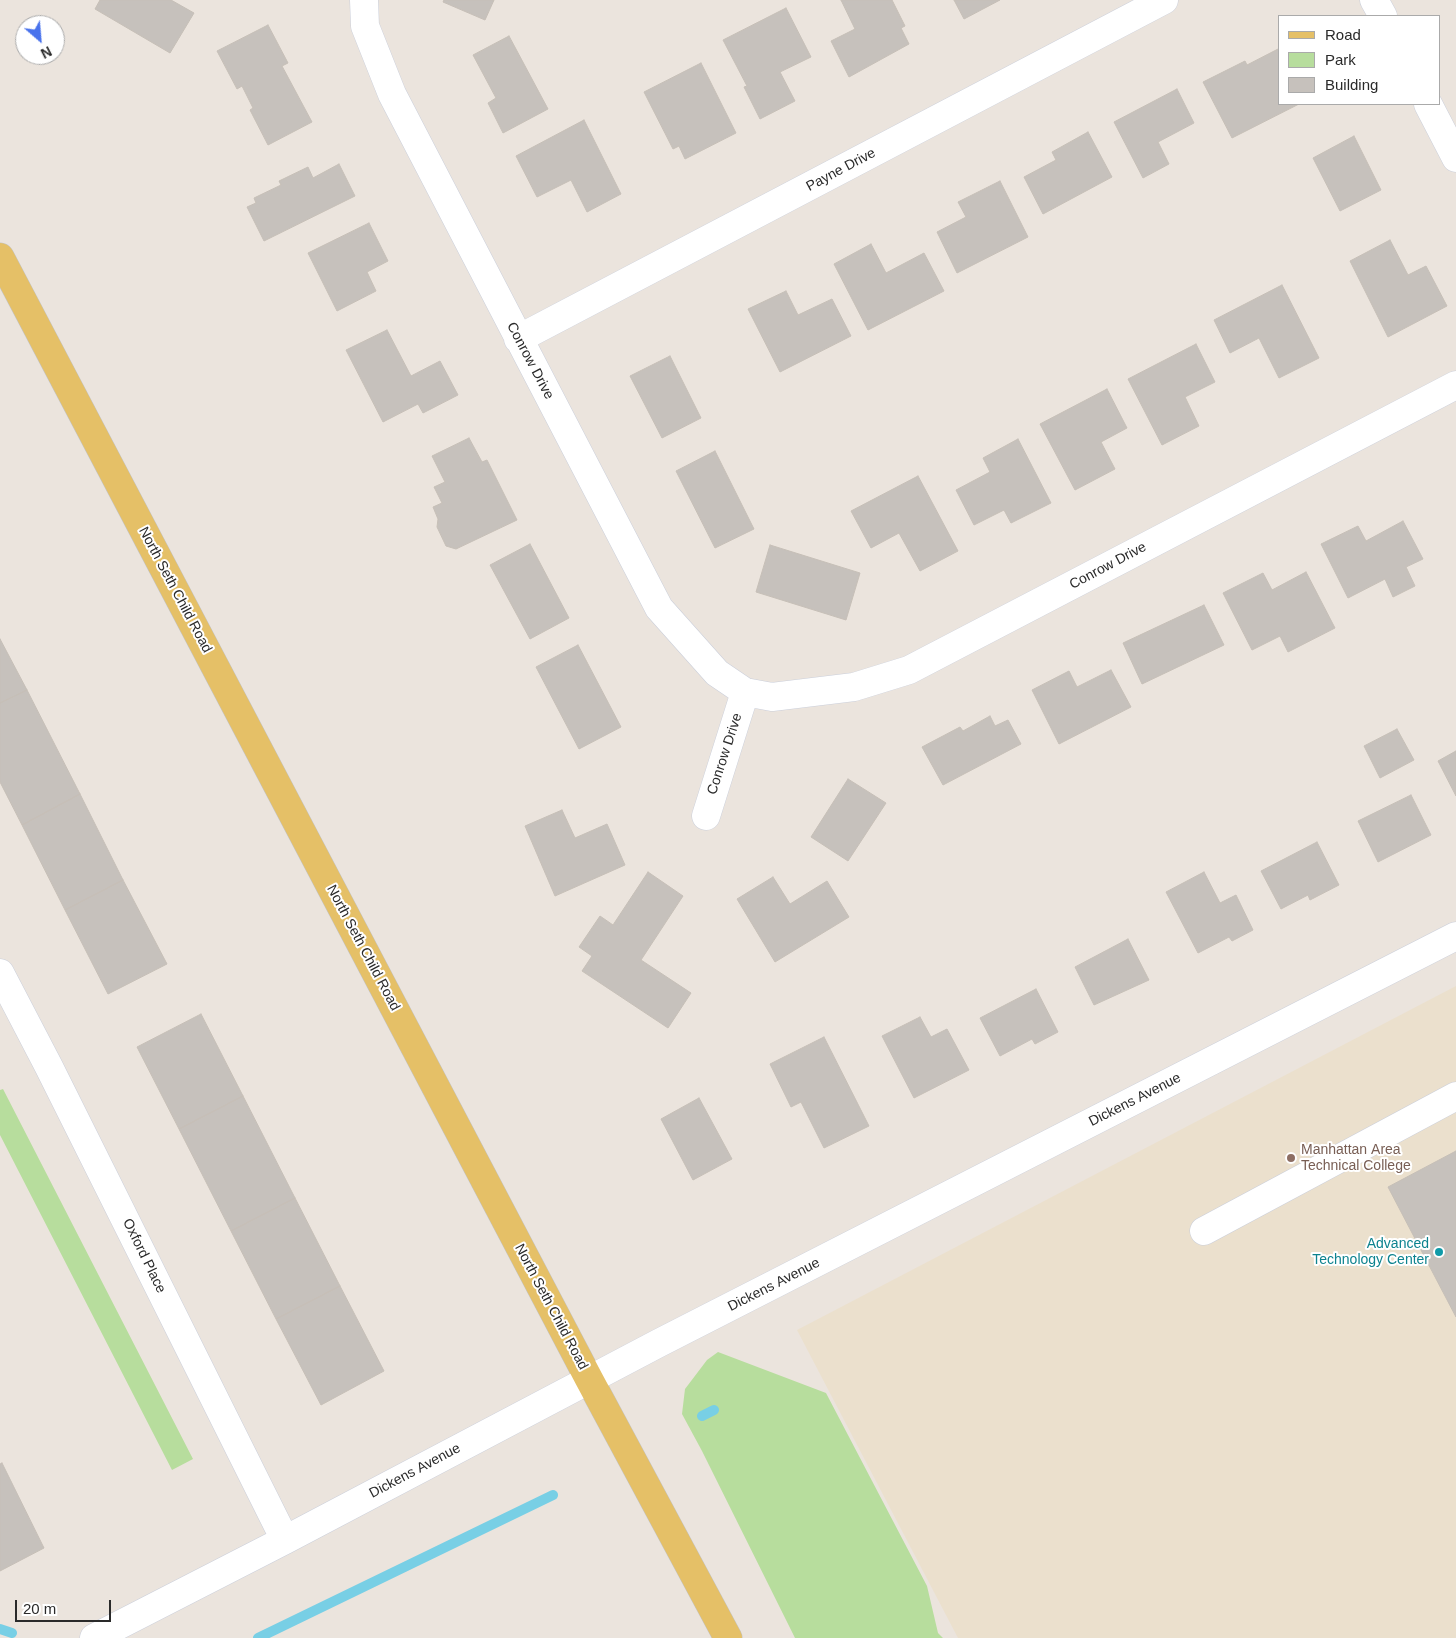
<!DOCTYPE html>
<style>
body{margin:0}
#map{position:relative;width:1456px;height:1638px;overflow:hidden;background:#ebe4dd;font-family:Helvetica,sans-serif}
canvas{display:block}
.legend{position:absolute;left:1278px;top:15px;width:162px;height:90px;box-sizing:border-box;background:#fff;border:1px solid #aaa;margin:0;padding:6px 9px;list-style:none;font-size:15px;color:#2a2a2a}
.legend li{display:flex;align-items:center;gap:10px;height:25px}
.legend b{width:25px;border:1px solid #aaa}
.north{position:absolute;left:15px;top:15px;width:50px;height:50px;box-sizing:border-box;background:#fff;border:1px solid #aaa;border-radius:50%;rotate:153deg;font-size:14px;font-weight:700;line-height:20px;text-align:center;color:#2a2a2a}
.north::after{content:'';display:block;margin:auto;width:18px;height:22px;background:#4972ec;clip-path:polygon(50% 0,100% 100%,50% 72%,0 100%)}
.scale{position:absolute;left:15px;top:1600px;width:96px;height:22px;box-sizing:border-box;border:2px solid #2a2a2a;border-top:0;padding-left:6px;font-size:15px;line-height:18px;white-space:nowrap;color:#2a2a2a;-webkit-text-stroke:4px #fff;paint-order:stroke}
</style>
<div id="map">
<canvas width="1456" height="1638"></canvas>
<ul class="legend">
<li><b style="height:6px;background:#e5c067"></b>Road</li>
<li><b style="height:14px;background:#b7dd9d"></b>Park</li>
<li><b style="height:14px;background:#c6c1bc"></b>Building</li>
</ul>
<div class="north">N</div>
<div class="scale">20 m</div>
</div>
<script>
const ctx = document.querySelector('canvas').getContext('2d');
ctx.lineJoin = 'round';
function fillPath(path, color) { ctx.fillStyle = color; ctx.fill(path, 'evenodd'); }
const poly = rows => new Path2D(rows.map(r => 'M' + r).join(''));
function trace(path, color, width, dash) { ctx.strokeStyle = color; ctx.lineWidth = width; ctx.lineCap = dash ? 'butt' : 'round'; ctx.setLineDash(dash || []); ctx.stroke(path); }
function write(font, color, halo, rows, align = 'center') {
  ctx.font = font + ' Helvetica,sans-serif'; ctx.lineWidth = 4; ctx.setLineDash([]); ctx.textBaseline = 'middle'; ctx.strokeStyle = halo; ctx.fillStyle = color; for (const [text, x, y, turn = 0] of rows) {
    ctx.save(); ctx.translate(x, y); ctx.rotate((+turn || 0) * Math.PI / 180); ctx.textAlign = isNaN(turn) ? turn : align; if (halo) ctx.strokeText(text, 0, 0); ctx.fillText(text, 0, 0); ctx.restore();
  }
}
fillPath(poly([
 [1456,986,1456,1638,958,1638,797,1330]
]), '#ebe0cd');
fillPath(poly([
 [3,1089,193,1459,172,1470,0,1135,0,1090],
 [718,1352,826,1393,927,1586,938,1633,943,1638,795,1638,702,1451,682,1414,685,1389,707,1360]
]), '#b7dd9d');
trace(poly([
 [702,1416,714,1410],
 [0,1629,12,1633],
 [258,1638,553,1495]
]), '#78cfe5', 10);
const building = poly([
 [100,0,171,0,194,13,170,53,95,9,100,0],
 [444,0,494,0,485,20,443,2,444,0],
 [841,0,892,0,905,26,901,28,909,44,849,77,831,41,855,29,841,0],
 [954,0,1000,0,964,19,954,0],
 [786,8,811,57,780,72,795,101,760,119,744,87,747,86,723,40,786,8],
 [268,25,288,63,282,66,312,122,268,145,250,110,253,108,242,86,237,89,217,51,268,25],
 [509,36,548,109,503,133,488,103,496,98,473,55,509,36],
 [1280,48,1280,104,1299,104,1232,138,1203,82,1245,61,1247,65,1280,48],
 [701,63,736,133,685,159,679,146,673,149,644,92,701,63],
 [1177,89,1194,123,1158,142,1169,164,1143,178,1114,122,1177,89],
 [584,120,621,194,587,212,571,180,537,197,516,156,584,120],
 [1088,132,1112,177,1043,214,1024,177,1056,160,1052,152,1088,132],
 [1354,136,1381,190,1340,211,1313,158,1354,136],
 [339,164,355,196,264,241,247,207,256,203,254,198,281,185,279,181,308,167,313,178,339,164],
 [1000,181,1028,237,957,273,937,232,966,217,958,202,1000,181],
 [369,223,388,261,367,272,376,291,337,311,308,253,369,223],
 [1390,240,1408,275,1426,266,1447,306,1388,337,1350,261,1390,240],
 [871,244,886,273,924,253,944,291,868,330,834,264,871,244],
 [1282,285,1319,358,1279,378,1259,338,1230,353,1214,320,1282,285],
 [786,291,798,315,832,299,851,336,780,372,748,309,786,291],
 [387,330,411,376,440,361,458,395,423,413,418,404,383,422,346,350,387,330],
 [1196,344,1215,382,1185,397,1199,426,1162,445,1128,379,1196,344],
 [670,356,701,418,662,438,630,376,670,356],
 [1107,389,1127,428,1101,442,1115,469,1075,490,1040,424,1107,389],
 [469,438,482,462,487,460,517,520,456,549,446,546,437,527,438,519,433,507,442,503,434,487,445,482,432,456,469,438],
 [1018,439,1051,503,1011,523,1004,510,974,525,956,490,990,472,983,458,1018,439],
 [715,451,754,529,715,548,676,471,715,451],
 [918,476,958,551,920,571,899,533,871,548,851,511,918,476],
 [1403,521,1423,559,1406,567,1415,586,1393,597,1385,579,1348,598,1321,544,1358,526,1366,541,1403,521],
 [530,544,569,618,530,639,490,565,530,544],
 [770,545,860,573,846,620,756,592,770,545],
 [1306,572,1335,628,1288,652,1280,636,1252,650,1223,593,1263,573,1272,590,1306,572],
 [1204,605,1224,645,1142,684,1123,643,1204,605],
 [0,639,27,690,0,703,0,639],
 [578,645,621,727,579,749,536,667,578,645],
 [1111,670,1131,707,1059,744,1032,690,1069,671,1077,687,1111,670],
 [27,690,80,794,22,825,0,782,0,703,27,690],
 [990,716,995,726,1008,720,1021,744,943,785,922,747,960,727,963,731,990,716],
 [1397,729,1414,760,1380,778,1364,746,1397,729],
 [1456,751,1456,796,1438,761,1456,751],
 [848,779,886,803,848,861,811,837,848,779],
 [80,794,123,880,65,910,22,825,80,794],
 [1411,795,1431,835,1378,862,1358,821,1411,795],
 [562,810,575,838,607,824,625,865,555,896,525,826,562,810],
 [1317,842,1339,885,1310,900,1308,895,1281,909,1261,871,1317,842],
 [648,872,683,896,641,960,691,993,668,1028,582,971,592,956,579,947,600,916,613,925,648,872],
 [1204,872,1220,903,1236,895,1253,930,1232,941,1229,937,1198,953,1166,892,1204,872],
 [773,877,790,904,827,881,849,917,775,962,737,899,773,877],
 [123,880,167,964,108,994,65,910,123,880],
 [1128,939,1149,980,1094,1005,1075,967,1128,939],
 [1036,989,1058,1032,1035,1044,1032,1039,1000,1056,980,1018,1036,989],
 [201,1014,243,1096,179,1129,137,1047,201,1014],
 [920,1017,931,1037,947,1029,969,1070,914,1098,882,1036,920,1017],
 [824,1037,869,1126,824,1148,801,1102,791,1107,770,1064,824,1037],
 [243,1096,295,1198,231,1231,179,1129,243,1096],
 [699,1098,732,1159,693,1180,661,1119,699,1098],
 [1456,1151,1456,1317,1388,1187,1456,1151],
 [295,1198,340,1286,276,1319,231,1231,295,1198],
 [340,1286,384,1371,321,1405,276,1319,340,1286],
 [2,1463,44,1548,0,1571,0,1464,2,1463]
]);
fillPath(building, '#c6c1bc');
trace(building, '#c6bfb7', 1);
const minor = poly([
 [364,0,365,26,392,94,659,608,717,673,745,692,772,697,854,687,909,670,1456,385],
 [1374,0,1383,16],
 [1428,104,1456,158],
 [518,339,1164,0],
 [706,816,745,692],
 [0,973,49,1067,285,1540],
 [1204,1231,1456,1096],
 [94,1638,285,1540,659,1343,1456,936]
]);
const major = poly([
 [0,257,589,1379,728,1638]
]);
trace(minor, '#cbcfda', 29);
trace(major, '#c3c3c3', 29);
trace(minor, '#fff', 28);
trace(major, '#e5c067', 28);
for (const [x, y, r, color] of [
 [1291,1158,5,"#8d6e63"],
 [1439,1252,5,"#0f9aa8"]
]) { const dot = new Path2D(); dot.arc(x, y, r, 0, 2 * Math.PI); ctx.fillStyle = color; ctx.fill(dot); trace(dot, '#fff', 2); }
write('14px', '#2a2a2a', '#fff', [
 ["Payne Drive",841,170,-28],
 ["Conrow Drive",530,361,62],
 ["Conrow Drive",1108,566,-28],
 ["North Seth Child Road",175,590,62],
 ["Conrow Drive",725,754,-72],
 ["North Seth Child Road",363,948,62],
 ["Dickens Avenue",1135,1100,-27],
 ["Oxford Place",144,1256,64],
 ["Dickens Avenue",774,1285,-27],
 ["North Seth Child Road",551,1307,62],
 ["Dickens Avenue",415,1471,-28]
]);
write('14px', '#785e54', '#fff', [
 ["Manhattan Area",1301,1150],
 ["Technical College",1301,1166]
], 'left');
write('14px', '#0d838f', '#fff', [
 ["Advanced",1429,1244],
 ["Technology Center",1429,1260]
], 'right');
</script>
